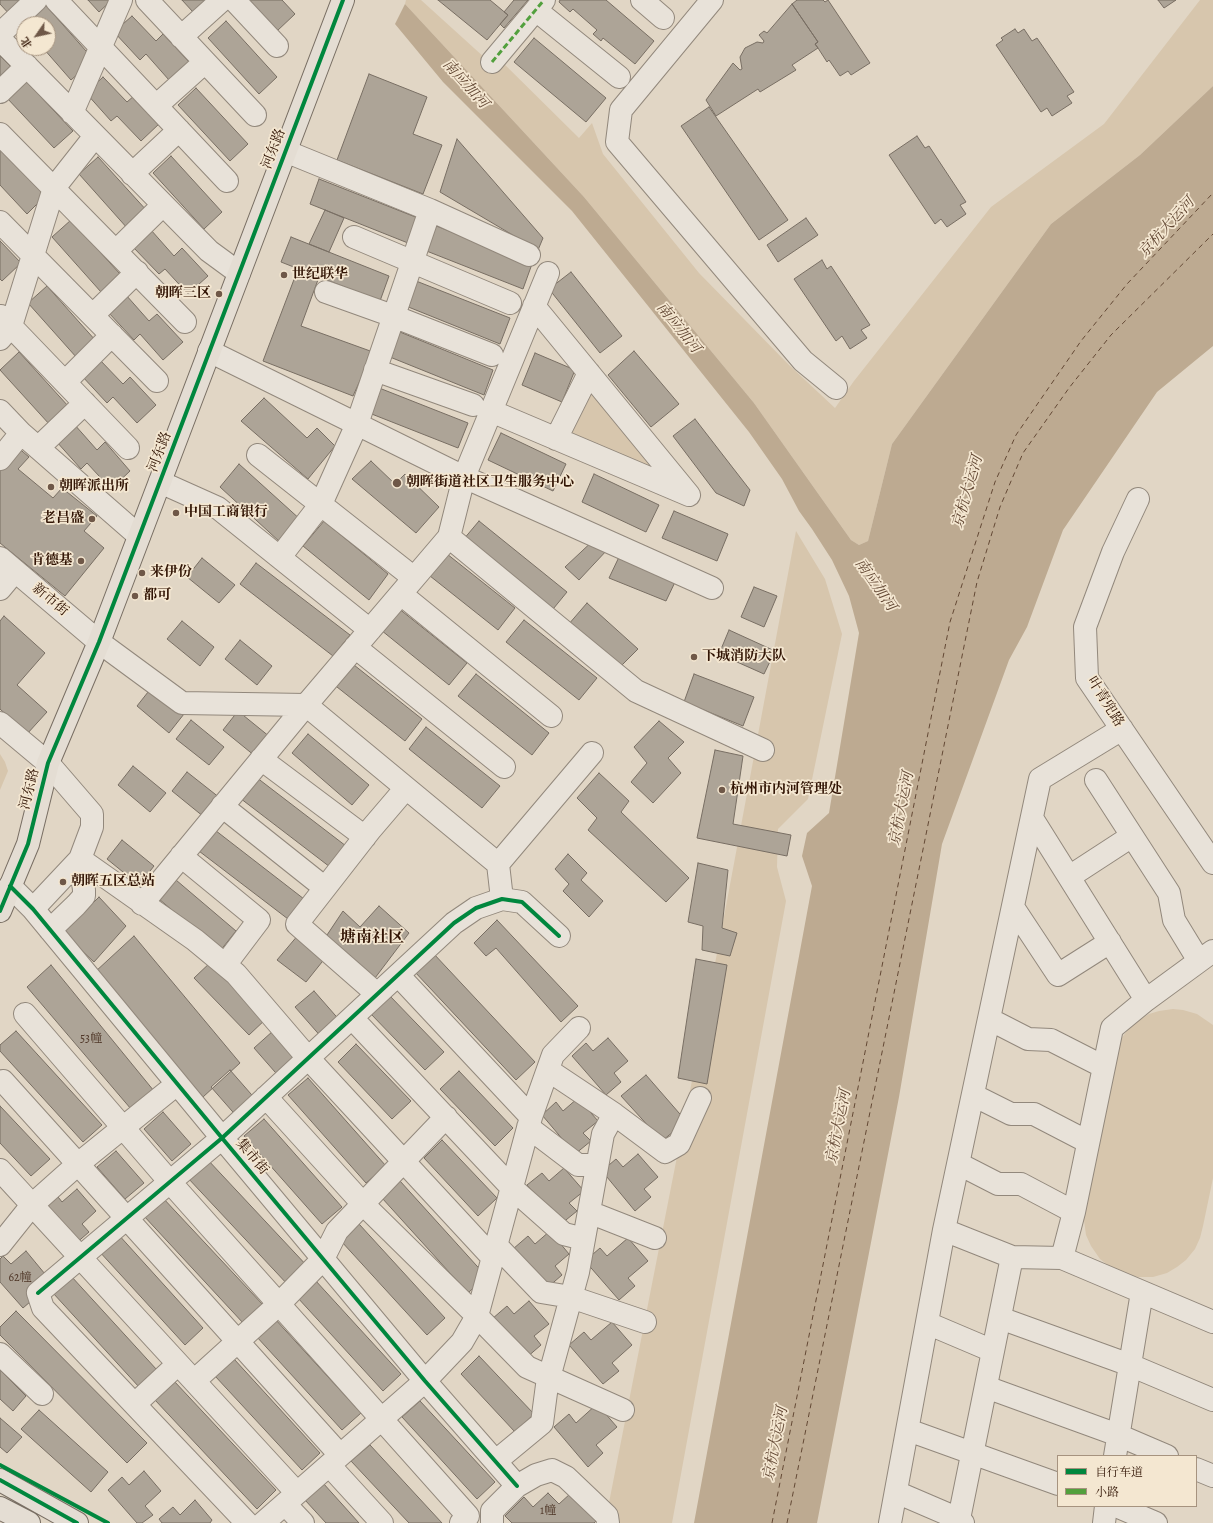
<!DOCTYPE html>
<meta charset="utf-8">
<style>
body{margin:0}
#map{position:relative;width:1213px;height:1523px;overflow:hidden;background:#e1d6c5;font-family:Alegreya,"Noto Serif SC",serif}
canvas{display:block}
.legend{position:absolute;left:1057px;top:1455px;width:140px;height:52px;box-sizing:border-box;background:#f4e7d1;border:1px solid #a6937f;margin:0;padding:5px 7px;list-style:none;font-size:12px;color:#311404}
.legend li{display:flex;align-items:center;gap:8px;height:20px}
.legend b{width:20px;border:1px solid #a6937f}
.north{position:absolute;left:16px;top:16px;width:40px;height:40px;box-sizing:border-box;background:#f4e7d1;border:1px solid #a6937f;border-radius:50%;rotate:236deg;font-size:11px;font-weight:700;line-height:16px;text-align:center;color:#311404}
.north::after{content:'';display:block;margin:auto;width:14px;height:18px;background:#6f5848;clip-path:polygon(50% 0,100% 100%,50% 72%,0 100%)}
</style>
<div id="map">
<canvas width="1213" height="1523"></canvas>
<ul class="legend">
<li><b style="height:5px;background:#00873e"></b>自行车道</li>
<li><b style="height:5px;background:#52a03d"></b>小路</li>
</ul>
<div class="north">北</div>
</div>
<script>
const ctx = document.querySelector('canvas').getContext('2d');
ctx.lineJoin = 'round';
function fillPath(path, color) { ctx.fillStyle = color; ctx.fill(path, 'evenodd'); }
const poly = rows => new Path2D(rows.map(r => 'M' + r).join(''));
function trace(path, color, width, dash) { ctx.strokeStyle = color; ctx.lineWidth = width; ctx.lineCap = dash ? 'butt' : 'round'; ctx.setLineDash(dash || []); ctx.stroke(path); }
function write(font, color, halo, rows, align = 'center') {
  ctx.font = font + ' Alegreya,"Noto Serif SC",serif'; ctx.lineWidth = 3.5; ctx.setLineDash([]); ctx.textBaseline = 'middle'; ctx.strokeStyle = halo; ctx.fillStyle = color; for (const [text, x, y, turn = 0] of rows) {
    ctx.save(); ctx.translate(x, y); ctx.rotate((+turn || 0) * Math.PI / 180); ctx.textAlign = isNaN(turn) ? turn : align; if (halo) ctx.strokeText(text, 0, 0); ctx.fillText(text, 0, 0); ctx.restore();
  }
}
fillPath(poly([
 [406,0,421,0,485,58,491,51,579,138,592,123,603,154,699,273,789,365,835,408,854,381,991,207,1104,124,1200,0,1213,0,1213,86,1140,155,1051,224,892,444,868,541,859,545,851,540,754,403,584,197,405,4],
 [589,385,670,479,567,436],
 [796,531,825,579,842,634,808,799,778,829,777,867,786,901,672,1523,605,1523,721,933],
 [0,754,5,762,8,771,0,790],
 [1173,1009,1183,1010,1197,1014,1213,1025,1213,1178,1203,1226,1200,1238,1195,1249,1186,1260,1177,1267,1167,1273,1153,1277,1138,1277,1122,1273,1109,1266,1100,1259,1091,1246,1086,1235,1083,1213,1115,1055,1121,1039,1129,1028,1139,1020,1149,1014,1159,1011]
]), '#d7c6ad');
fillPath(poly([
 [405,4,584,197,754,403,851,540,859,545,868,541,892,444,1051,224,1140,155,1213,86,1213,346,1157,392,1063,530,1027,627,1009,660,942,844,899,1097,817,1523,694,1523,812,886,802,856,807,833,829,813,859,633,849,596,832,560,812,529,799,511,782,479,749,432,572,211,443,82,395,24]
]), '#bdaa91');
trace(poly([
 [772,1523,950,622,995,482,1016,435,1081,341,1127,284,1213,193],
 [787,1523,977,582,1000,507,1023,453,1069,388,1111,335,1213,234]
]), '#634834', 1, [5, 4]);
const building = poly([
 [0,0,31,0,12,17,0,4,0,0],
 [41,0,94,60,71,80,43,48,48,48,48,24,24,24,24,27,18,20,41,0],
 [88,0,112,0,99,12,88,0],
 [182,0,206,0,193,12,182,0],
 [248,0,282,0,295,14,277,31,248,0],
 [438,0,490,0,508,15,487,40,438,0],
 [514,0,528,0,504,28,500,24,508,15,504,12,514,0],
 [560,0,606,0,654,41,635,64,603,38,601,41,593,34,597,30,573,9,570,12,559,2,560,0],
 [797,0,823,0,825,2,828,0,870,63,851,75,848,71,840,76,829,60,827,62,818,48,815,44,818,42,792,4,797,0],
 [1158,0,1176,0,1164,8,1158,0],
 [792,4,818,42,815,44,818,48,792,65,796,70,760,92,758,89,716,116,706,100,733,63,740,70,742,69,740,57,745,48,757,42,763,43,764,41,759,35,764,31,767,33,792,4],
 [132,16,156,41,163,34,189,62,169,80,146,54,140,60,114,32,132,16],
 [226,21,277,77,259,94,208,38,226,21],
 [1015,29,1018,33,1024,29,1032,41,1037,38,1074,92,1067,96,1072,103,1052,116,1047,108,1041,112,996,45,1003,40,1001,38,1015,29],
 [534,38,606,98,586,122,514,62,534,38],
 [0,56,12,68,0,80,0,56],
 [369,74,427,97,413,134,442,145,423,194,337,160,369,74],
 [103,77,127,102,135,95,160,123,141,141,117,116,111,121,86,93,103,77],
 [24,79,73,131,54,148,6,97,24,79],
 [196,88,248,144,230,161,178,105,196,88],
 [709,107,788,220,759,240,681,126,709,107],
 [917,136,925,148,929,146,966,202,960,205,966,214,947,227,941,219,935,224,889,155,917,136],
 [457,139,543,238,538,250,440,192,457,139],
 [0,148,45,196,27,214,0,185,0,148],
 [171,156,222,212,204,229,153,173,171,156],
 [98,157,148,212,128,229,79,174,98,157],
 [319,179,418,218,408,243,310,204,319,179],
 [325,210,344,218,329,252,309,244,325,210],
 [806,218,818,235,778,262,767,245,806,218],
 [71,220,120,274,101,292,52,237,71,220],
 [434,225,532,264,523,289,424,250,434,225],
 [151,230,174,256,182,248,208,276,188,294,165,269,159,274,133,247,151,230],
 [291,237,389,276,380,301,281,262,291,237],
 [0,241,21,263,2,281,0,279,0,241],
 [822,260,827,269,831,266,870,325,861,330,867,338,850,349,842,336,836,341,794,279,822,260],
 [298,269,319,277,301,326,373,352,353,396,263,361,298,269],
 [571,272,622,336,600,353,549,289,571,272],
 [411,279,510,318,500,344,401,304,411,279],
 [47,286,96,341,77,358,28,303,47,286],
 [126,295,149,321,157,314,183,342,163,360,140,334,134,340,108,312,126,295],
 [395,330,493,370,484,395,385,355,395,330],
 [634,351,679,404,651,427,608,375,634,351],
 [19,352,69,407,50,425,0,370,19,352],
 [535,353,575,370,562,402,522,385,535,353],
 [99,359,123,384,130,377,156,405,137,423,113,397,107,403,81,375,99,359],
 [369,384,468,423,458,448,359,409,369,384],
 [264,398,307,438,317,428,335,446,308,479,241,421,264,398],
 [695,419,750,490,744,506,716,493,673,436,695,419],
 [74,424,97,450,105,442,130,471,111,489,87,463,81,469,56,441,74,424],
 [501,433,566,464,553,491,488,460,501,433],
 [16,446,29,457,18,469,53,498,62,488,97,516,84,531,104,548,65,596,0,543,0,466,16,446],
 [371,461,395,484,405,474,439,507,416,533,352,479,371,461],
 [239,464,302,521,281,543,220,487,239,464],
 [594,474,659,505,646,532,582,502,594,474],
 [674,511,728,534,717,561,662,538,674,511],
 [324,521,388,574,369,600,303,546,324,521],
 [479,521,567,592,549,614,463,540,479,521],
 [597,537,608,549,579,580,565,567,597,537],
 [442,550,515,608,498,630,425,572,442,550],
 [620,555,676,580,666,601,609,578,620,555],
 [202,558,235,585,219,603,187,577,202,558],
 [256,563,350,635,333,656,240,584,256,563],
 [754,587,777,596,764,627,741,617,754,587],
 [587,603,638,649,615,672,568,625,587,603],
 [393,604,467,663,449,685,376,626,393,604],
 [4,616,45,653,17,685,47,712,27,734,0,709,0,621,4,616],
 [524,620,597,678,579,700,506,642,524,620],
 [182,621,214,647,200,666,167,639,182,621],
 [729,630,775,651,764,674,719,654,729,630],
 [240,640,272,666,257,685,225,659,240,640],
 [349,661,422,719,405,741,332,683,349,661],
 [476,674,549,733,532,755,458,696,476,674],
 [694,674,754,697,743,726,684,702,694,674],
 [152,687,184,714,169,733,137,706,152,687],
 [238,711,270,737,255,756,223,730,238,711],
 [191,720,224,747,209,765,176,739,191,720],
 [659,721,684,742,668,758,681,773,653,803,631,782,647,763,634,747,659,721],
 [426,727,500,786,482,808,409,749,426,727],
 [308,734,369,785,352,805,292,753,308,734],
 [715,750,743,756,733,824,791,835,787,856,697,838,715,750],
 [133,766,166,793,150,812,118,785,133,766],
 [187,772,220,798,204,817,172,791,187,772],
 [599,773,629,801,621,812,689,878,666,902,588,830,597,818,577,798,599,773],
 [252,774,346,846,330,867,236,795,252,774],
 [211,827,304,899,288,919,195,848,211,827],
 [122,840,154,866,139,885,107,859,122,840],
 [568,854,587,873,581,880,603,901,589,917,563,891,569,884,555,869,568,854],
 [698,863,728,870,722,928,737,933,730,956,702,950,703,926,688,922,698,863],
 [176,880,236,931,220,951,159,899,176,880],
 [99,897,126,926,94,962,63,933,99,897],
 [379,906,409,933,375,978,325,938,343,911,360,927,379,906],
 [497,920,578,1006,561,1022,496,948,486,956,474,943,497,920],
 [299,934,326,957,306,982,277,960,299,934],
 [134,936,240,1063,203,1097,95,972,134,936],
 [433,953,535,1062,516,1080,414,971,433,953],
 [696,959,727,965,707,1084,678,1078,696,959],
 [213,960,267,1018,249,1035,194,978,213,960],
 [51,965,154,1091,131,1109,27,987,51,965],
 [314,991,342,1023,323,1039,295,1007,314,991],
 [389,995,444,1052,425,1070,370,1013,389,995],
 [16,1031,102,1125,83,1142,0,1051,0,1045,16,1031],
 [273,1031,301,1063,282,1080,254,1048,273,1031],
 [608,1038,628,1061,614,1073,621,1082,606,1095,572,1056,586,1043,593,1051,608,1038],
 [356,1044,411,1101,392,1119,338,1062,356,1044],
 [230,1070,258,1102,239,1119,211,1087,230,1070],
 [459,1071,513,1128,495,1146,440,1089,459,1071],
 [646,1075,686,1121,662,1141,621,1096,646,1075],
 [308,1078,386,1166,366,1183,288,1095,308,1078],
 [578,1098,598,1121,583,1133,591,1141,575,1154,542,1115,556,1102,563,1111,578,1098],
 [0,1106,50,1159,31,1176,0,1143,0,1106],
 [163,1112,191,1144,172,1161,144,1129,163,1112],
 [264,1119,342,1207,322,1224,244,1136,264,1119],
 [442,1140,497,1198,478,1216,424,1158,442,1140],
 [116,1151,144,1183,125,1199,97,1167,116,1151],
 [638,1154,658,1177,644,1189,651,1197,635,1211,602,1171,616,1159,623,1167,638,1154],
 [207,1159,309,1268,289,1286,187,1177,207,1159],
 [564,1168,584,1191,569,1203,577,1211,561,1224,527,1185,542,1173,549,1181,564,1168],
 [400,1181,486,1276,468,1293,382,1198,400,1181],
 [77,1189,96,1211,82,1224,89,1232,74,1245,40,1206,55,1193,62,1202,77,1189],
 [162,1197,264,1306,244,1324,143,1215,162,1197],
 [359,1224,445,1318,427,1335,341,1241,359,1224],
 [550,1231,569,1254,555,1266,562,1275,547,1288,513,1249,528,1236,535,1244,550,1231],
 [117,1233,203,1328,185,1345,98,1250,117,1233],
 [628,1238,648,1261,628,1278,635,1286,619,1300,585,1261,600,1248,607,1256,628,1238],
 [26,1251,45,1274,38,1295,23,1308,0,1282,0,1259,3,1256,11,1264,26,1251],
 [71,1276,157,1370,139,1387,53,1293,71,1276],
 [315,1280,401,1374,383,1391,297,1297,315,1280],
 [529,1301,549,1324,534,1336,541,1345,526,1358,492,1319,507,1306,514,1314,529,1301],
 [16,1311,147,1443,127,1463,0,1335,0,1327,16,1311],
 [275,1319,361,1413,342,1430,256,1336,275,1319],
 [612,1322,632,1345,612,1363,619,1371,603,1384,569,1345,584,1332,591,1340,612,1322],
 [479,1356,534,1414,515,1432,461,1374,479,1356],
 [234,1359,320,1453,302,1470,215,1376,234,1359],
 [0,1370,26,1396,13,1411,0,1399,0,1370],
 [174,1381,276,1490,257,1509,155,1400,174,1381],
 [420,1401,495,1482,477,1499,402,1417,420,1401],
 [597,1404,617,1427,596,1445,603,1453,588,1467,554,1427,569,1414,576,1423,597,1404],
 [39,1410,108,1472,91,1492,21,1429,39,1410],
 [0,1418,22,1437,7,1453,0,1447,0,1418],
 [370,1445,442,1523,409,1523,351,1461,370,1445],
 [144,1471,161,1491,145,1506,153,1515,142,1523,137,1523,108,1490,122,1477,129,1485,144,1471],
 [323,1483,359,1523,326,1523,305,1500,323,1483],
 [548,1493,559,1504,571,1493,596,1521,594,1523,512,1523,505,1516,524,1497,533,1507,548,1493],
 [195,1500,212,1520,210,1523,162,1523,159,1519,173,1507,180,1515,195,1500]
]);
fillPath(building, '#ada497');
trace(building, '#786e63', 1);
const minor = poly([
 [56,0,227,181],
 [147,0,255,115],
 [234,0,277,46],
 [642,0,663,18],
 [712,0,621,110,617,142,803,361,836,388],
 [542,15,619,77],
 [0,34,36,0],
 [181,37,222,0],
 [0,39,209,251,239,273],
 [492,62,544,0],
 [0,92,27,66],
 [156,106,205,62],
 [72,113,121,0],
 [0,134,185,322],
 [285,151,430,210,529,255],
 [132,174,179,130],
 [0,222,157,381],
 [354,237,510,303],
 [116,251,163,205],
 [548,273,464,477,449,537,636,691,763,750],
 [326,292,393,316,492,355],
 [93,315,137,272],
 [1,316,128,448],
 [0,339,11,326,54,188,95,136],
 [209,351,464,477,712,588],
 [375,370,473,405],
 [65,382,112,335],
 [0,411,21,433,139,536],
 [491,411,689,495,534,306],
 [556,439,589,373],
 [38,448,85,403],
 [258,455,414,578],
 [0,459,21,433],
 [160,482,218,508,370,630],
 [1138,499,1113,552,1085,627,1087,678,1213,863],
 [280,557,321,504,357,424,430,210],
 [0,558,99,642,182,703,306,705,498,864,502,899],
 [0,589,15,571],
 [401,594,551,716],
 [355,647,504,767],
 [0,723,48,763,92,814,92,827,80,859,33,909],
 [261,759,365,837],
 [1096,780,1169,893,1174,920,1199,961],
 [222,806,325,888],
 [1032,818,1146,1000],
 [181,856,259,920,225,965],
 [80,859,195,940,236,974,308,1058,493,1258],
 [498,864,592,753],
 [1069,877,1132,836],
 [10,886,33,909,222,1138,425,1381,517,1486],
 [142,904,306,705,449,537],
 [1013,907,1058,975,1110,942],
 [50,930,76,905,84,896,84,890,80,859],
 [1213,951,1146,1000,1112,1028,1074,1212,1062,1258,1213,1322],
 [398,975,531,1117],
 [377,994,297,924,371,829,406,788],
 [25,1014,170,1182,468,1516,461,1523],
 [352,1018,512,1188,564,1234,584,1239],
 [989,1019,1028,1039,1051,1040,1104,1067],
 [548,1070,614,1114,665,1152,679,1144,700,1098],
 [3,1081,340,1455],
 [973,1095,1011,1114,1034,1114,1088,1142],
 [266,1097,363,1204,477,1316,527,1367,623,1410],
 [528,1127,578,1165,597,1165],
 [959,1164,998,1184,1021,1184,1074,1212],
 [0,1170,297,1493],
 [589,1212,655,1238],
 [944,1230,1012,1257,1062,1258],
 [0,1245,32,1205,78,1164,177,1084],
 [496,1245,541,1292,571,1297,645,1322],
 [1000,1318,1130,1365,1213,1400],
 [927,1323,993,1351],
 [0,1354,42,1394],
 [194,1381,279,1304,323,1259,337,1231,446,1117],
 [986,1387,1118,1435,1167,1456],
 [135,1404,178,1364],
 [908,1430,1058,1484],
 [1115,1456,1142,1292],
 [496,1461,542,1423,547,1385,578,1272,603,1134,614,1114],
 [329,1465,382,1523],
 [1196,1469,1213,1476],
 [896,1492,959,1519,963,1523],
 [285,1504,303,1523],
 [1116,1506,1156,1523],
 [959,1519,1012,1257],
 [247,1523,43,1308,38,1293,222,1138,454,923,476,908,502,899,522,902,559,936],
 [263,1523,425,1381,462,1342,477,1316,531,1117,553,1055,579,1028],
 [492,1523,492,1511,517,1486,536,1475,552,1470,566,1477,607,1516,608,1523],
 [890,1523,944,1230,1040,779,1122,729],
 [1104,1523,1106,1506]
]);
const major = poly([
 [0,911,28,844,48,763,99,642,343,0],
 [0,1480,77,1523],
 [0,1508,29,1523]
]);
trace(minor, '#92887c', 24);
trace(major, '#786e63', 24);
trace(minor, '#e8e2d9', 22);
trace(major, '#e4ddd3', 22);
trace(poly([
 [492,62,544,0]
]), '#52a03d', 3, [6, 3]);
trace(poly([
 [10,886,33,909,222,1138,425,1381,517,1486],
 [0,911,28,844,48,763,99,642,343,0],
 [38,1293,222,1138,454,923,476,908,502,899,522,902,559,936],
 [0,1465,108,1523],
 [0,1480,77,1523]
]), '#00873e', 4);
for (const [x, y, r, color] of [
 [284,275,4,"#6f5848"],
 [219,294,4,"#6f5848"],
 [397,483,5,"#6f5848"],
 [51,487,4,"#6f5848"],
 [176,513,4,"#6f5848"],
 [92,519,4,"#6f5848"],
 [81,561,4,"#6f5848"],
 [142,573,4,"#6f5848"],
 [135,596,4,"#6f5848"],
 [694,657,4,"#6f5848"],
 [722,790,4,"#6f5848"],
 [63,882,4,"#6f5848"]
]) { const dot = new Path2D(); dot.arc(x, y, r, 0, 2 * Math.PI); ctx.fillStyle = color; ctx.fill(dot); trace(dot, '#f4e7d1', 1.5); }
write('12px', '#503829', null, [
 ["53幢",91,1039],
 ["62幢",20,1278],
 ["1幢",548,1511]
]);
write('14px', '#311404', '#f4e7d1', [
 ["河东路",274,149,-69],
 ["河东路",160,452,-69],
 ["新市街",50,600,40],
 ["叶青兜路",1105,702,58],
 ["河东路",30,789,-76],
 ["集市街",252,1157,50]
]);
write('bold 14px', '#311404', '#f4e7d1', [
 ["世纪联华",292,275],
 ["朝晖三区",211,294,"right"],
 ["朝晖街道社区卫生服务中心",406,483],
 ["朝晖派出所",59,487],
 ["中国工商银行",184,513],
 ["老昌盛",84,519,"right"],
 ["肯德基",73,561,"right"],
 ["来伊份",150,573],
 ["都可",143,596],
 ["下城消防大队",702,657],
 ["杭州市内河管理处",730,790],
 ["朝晖五区总站",71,882]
], 'left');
write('italic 15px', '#634834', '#f4e7d1', [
 ["南应加河",465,84,48],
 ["京杭大运河",1167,228,-48],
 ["南应加河",678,328,51],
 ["京杭大运河",968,492,-74],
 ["南应加河",875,585,55],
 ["京杭大运河",902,809,-79],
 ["京杭大运河",839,1127,-79],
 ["京杭大运河",776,1444,-79]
]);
write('bold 16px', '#311404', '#f4e7d1', [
 ["塘南社区",372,938]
]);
</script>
